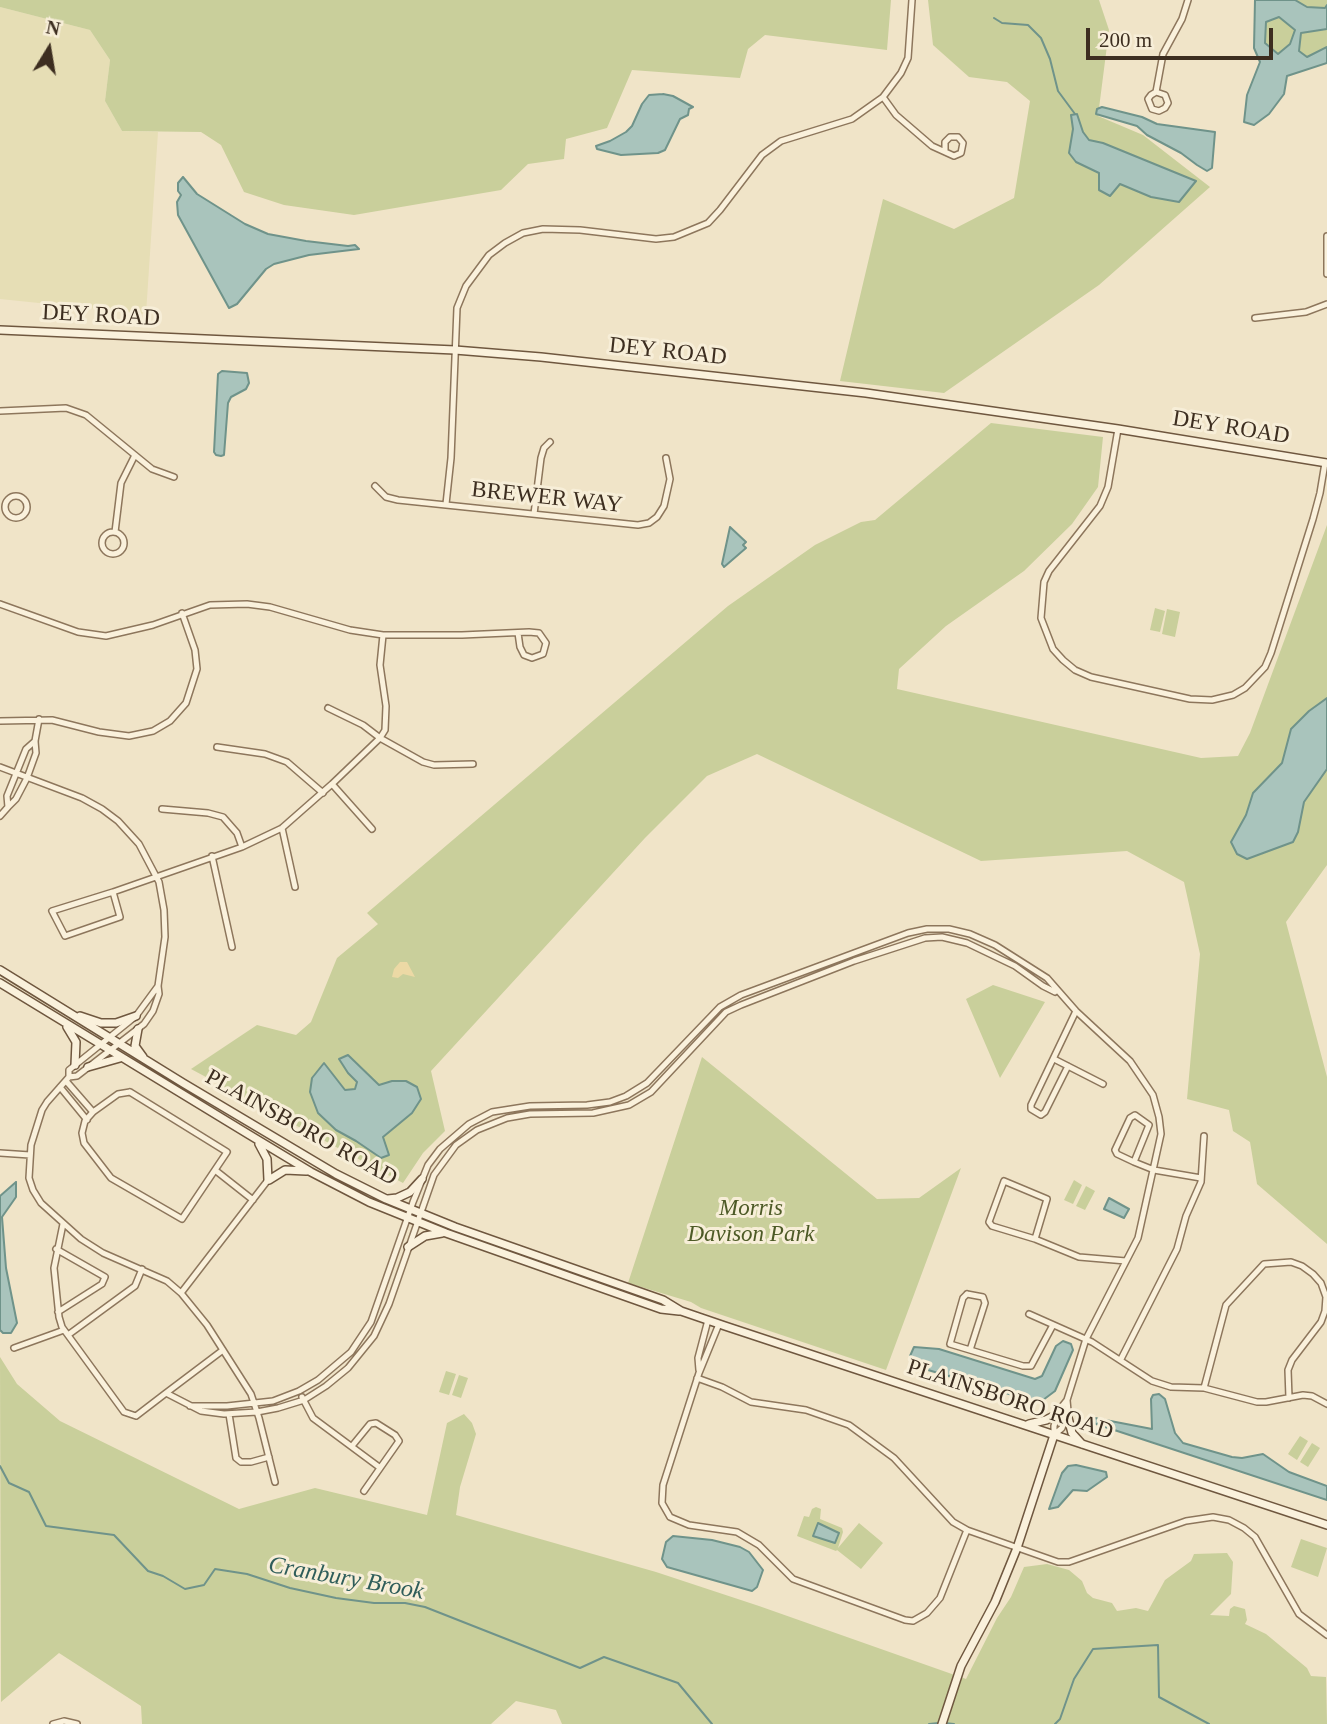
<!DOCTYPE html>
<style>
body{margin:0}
#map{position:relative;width:1327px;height:1724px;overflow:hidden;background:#f0e4c8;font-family:Georgia,serif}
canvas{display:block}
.north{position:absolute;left:14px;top:14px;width:70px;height:70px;-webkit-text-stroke:5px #f7eed8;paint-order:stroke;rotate:11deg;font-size:19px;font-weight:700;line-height:28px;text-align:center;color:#3d2e20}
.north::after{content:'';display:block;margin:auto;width:24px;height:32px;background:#3d2e20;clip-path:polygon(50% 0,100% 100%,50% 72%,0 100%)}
.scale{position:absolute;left:1086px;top:28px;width:187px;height:32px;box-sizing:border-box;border:4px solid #3d2e20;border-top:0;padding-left:9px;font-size:21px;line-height:24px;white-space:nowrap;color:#3d2e20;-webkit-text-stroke:5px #f7eed8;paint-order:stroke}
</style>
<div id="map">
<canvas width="1327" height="1724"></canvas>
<div class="north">N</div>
<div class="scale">200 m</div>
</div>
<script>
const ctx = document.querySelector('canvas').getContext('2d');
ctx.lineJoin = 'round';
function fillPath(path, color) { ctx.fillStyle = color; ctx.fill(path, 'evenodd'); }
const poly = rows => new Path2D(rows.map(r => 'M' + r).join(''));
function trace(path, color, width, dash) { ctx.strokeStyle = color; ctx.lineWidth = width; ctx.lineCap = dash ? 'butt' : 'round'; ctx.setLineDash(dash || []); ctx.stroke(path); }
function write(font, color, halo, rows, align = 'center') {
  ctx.font = font + ' Georgia,serif'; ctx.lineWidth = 6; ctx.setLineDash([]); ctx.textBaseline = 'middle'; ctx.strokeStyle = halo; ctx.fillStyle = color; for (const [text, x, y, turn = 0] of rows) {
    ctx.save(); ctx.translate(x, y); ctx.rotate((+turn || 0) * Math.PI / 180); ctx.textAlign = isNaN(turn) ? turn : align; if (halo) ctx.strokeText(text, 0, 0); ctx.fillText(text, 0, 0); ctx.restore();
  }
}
fillPath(poly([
 [0,7,90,30,110,60,105,101,122,131,158,132,146,314,0,299]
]), '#e6deb5');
fillPath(poly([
 [0,0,891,0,887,50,765,35,748,49,740,78,632,70,607,128,566,139,564,159,528,164,501,190,354,215,284,205,244,192,221,145,201,132,122,131,105,101,110,60,90,30,0,7],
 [928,0,1099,0,1109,30,1098,116,1143,135,1210,187,1099,285,944,393,840,381,883,199,954,229,1014,198,1030,101,1007,82,969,77,933,45],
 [1295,0,1327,0,1327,5,1326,8,1307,7],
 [1280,17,1295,30,1290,44,1278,54,1265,43,1266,22],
 [1327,29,1327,47,1307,57,1299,51,1301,33],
 [991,423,1103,437,1098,487,1072,524,1024,571,946,626,899,669,897,689,1201,758,1238,756,1250,733,1327,525,1327,865,1286,922,1327,1077,1327,1244,1257,1184,1250,1142,1233,1131,1229,1110,1187,1099,1200,954,1184,882,1127,851,981,861,757,754,707,776,645,838,431,1071,445,1131,423,1153,403,1183,191,1069,257,1025,296,1035,311,1022,337,958,378,924,367,913,728,606,815,545,861,522,875,520],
 [1155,608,1165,611,1160,632,1150,630],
 [1167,609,1180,612,1175,637,1162,634],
 [993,985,1045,1002,1000,1078,966,999],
 [702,1057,877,1199,919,1198,961,1168,886,1370,701,1308,691,1302,628,1283],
 [1074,1180,1082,1185,1073,1204,1064,1200],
 [1086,1186,1095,1191,1085,1210,1076,1206],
 [0,1357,17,1384,60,1421,239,1509,315,1488,427,1515,447,1423,464,1414,472,1423,476,1434,460,1487,456,1515,656,1572,759,1606,966,1679,997,1618,1011,1597,1024,1567,1047,1564,1069,1570,1082,1581,1087,1593,1093,1598,1112,1603,1117,1611,1136,1608,1148,1611,1165,1580,1191,1561,1194,1554,1227,1553,1233,1562,1231,1594,1210,1615,1229,1616,1230,1609,1234,1606,1245,1609,1247,1620,1245,1624,1266,1634,1307,1668,1311,1676,1326,1677,1327,1724,562,1724,556,1710,516,1701,491,1724,142,1724,141,1706,59,1653,1,1702],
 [446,1371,456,1374,449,1395,439,1392],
 [459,1375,468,1378,461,1398,452,1395],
 [1300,1436,1308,1441,1297,1460,1288,1454],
 [1312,1443,1320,1448,1308,1467,1300,1462],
 [816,1507,821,1509,820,1519,842,1528,843,1532,838,1548,859,1523,883,1543,861,1569,837,1550,836,1551,797,1536,804,1516,809,1517,812,1509],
 [1301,1539,1327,1548,1318,1577,1291,1567]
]), '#c9cf9b');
fillPath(poly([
 [400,962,407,962,415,977,403,974,398,978,392,977,394,969]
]), '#ecd9a5');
const water = poly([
 [1255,0,1295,0,1307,7,1325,8,1327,5,1327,29,1301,33,1299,51,1307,57,1327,47,1327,63,1287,76,1284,94,1269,114,1254,125,1244,122,1247,95,1260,62,1254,48,1255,0],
 [1279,17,1295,30,1290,44,1278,54,1265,43,1266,22,1279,17],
 [663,94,673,96,693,107,689,109,688,115,680,119,665,150,658,153,621,155,597,149,596,146,610,141,626,132,632,126,642,104,649,95,663,94],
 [1102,107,1142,117,1157,124,1215,132,1212,168,1207,171,1197,165,1181,153,1147,135,1137,126,1096,114,1097,109,1102,107],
 [1077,114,1083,132,1089,140,1103,143,1196,181,1179,202,1151,197,1120,184,1110,196,1099,190,1099,173,1076,162,1069,153,1073,129,1071,115,1077,114],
 [183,177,197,194,245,224,268,234,306,241,348,246,355,245,359,249,309,255,274,264,266,269,237,304,229,308,178,215,177,202,181,195,178,191,178,183,183,177],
 [222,371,247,373,249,383,246,389,231,397,228,403,224,455,221,456,216,455,214,452,218,374,222,371],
 [730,527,746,542,743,545,746,548,724,567,722,564,730,527],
 [1327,698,1327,769,1304,802,1298,832,1293,842,1247,859,1237,854,1231,842,1246,815,1253,793,1282,763,1291,729,1309,711,1327,698],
 [348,1055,379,1085,392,1081,406,1081,417,1087,421,1099,412,1113,383,1137,389,1155,381,1158,356,1141,336,1130,318,1113,310,1092,312,1078,324,1063,345,1090,355,1089,357,1082,348,1073,339,1059,348,1055],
 [16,1182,16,1197,2,1217,6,1268,17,1323,11,1333,3,1333,0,1330,0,1196,16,1182],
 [1109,1198,1129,1209,1124,1218,1104,1209,1109,1198],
 [1063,1341,1071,1344,1073,1350,1055,1391,1043,1400,1026,1399,928,1370,915,1365,910,1356,914,1347,939,1349,1035,1379,1042,1376,1056,1346,1063,1341],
 [1159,1394,1165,1399,1175,1433,1183,1443,1232,1457,1242,1458,1263,1454,1289,1472,1327,1486,1327,1500,1093,1423,1092,1420,1095,1418,1152,1429,1151,1399,1153,1395,1159,1394],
 [1076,1465,1106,1472,1107,1477,1087,1491,1073,1490,1058,1507,1049,1509,1062,1473,1068,1466,1076,1465],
 [818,1523,839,1533,835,1543,813,1536,818,1523],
 [673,1536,712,1540,740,1547,749,1552,763,1570,757,1587,752,1591,667,1567,662,1559,666,1542,673,1536]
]);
fillPath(water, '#a9c4bc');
trace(water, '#6f938a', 2);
trace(poly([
 [994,18,1002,23,1028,25,1041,38,1050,59,1058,91,1075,114],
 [0,1466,9,1483,29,1492,46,1526,114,1535,148,1571,163,1576,185,1589,204,1585,215,1569,247,1574,290,1588,336,1598,374,1603,405,1603,425,1607,580,1668,604,1657,678,1683,712,1724],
 [944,1723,954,1724],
 [929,1724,939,1723],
 [1055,1724,1060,1719,1074,1679,1093,1649,1158,1645,1159,1697,1209,1724]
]), '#6f938a', 2);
const street = poly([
 [1156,92,1165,95,1168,103,1165,108,1159,111,1152,109,1148,99,1151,95,1156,92,1163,54,1182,19,1188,0],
 [883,97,896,115,932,146,954,156,961,153,963,143,958,137,950,137,945,142,945,150],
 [1327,236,1327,274],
 [1255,318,1306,312,1327,304],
 [0,411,66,408,86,415,152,469,174,477],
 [1118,429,1108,487,1100,506,1049,571,1044,582,1041,618,1053,649,1063,660,1075,670,1091,677,1190,699,1212,700,1233,695,1245,688,1265,667,1271,653,1313,519,1320,493,1325,463],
 [375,486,386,497,398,500,638,525,649,523,657,517,664,506,670,479,666,458],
 '5 507a11 11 0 1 1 22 0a11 11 0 1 1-22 0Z',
 [446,504,451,458,457,308,466,286,489,255,505,243,523,233,543,229,580,230,656,239,674,237,708,223,720,210,762,155,781,141,852,119,883,97,901,73,908,58,912,0],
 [534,514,541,458,544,448,550,442],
 '102 543a11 11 0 1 1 22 0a11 11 0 1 1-22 0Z',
 [115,532,121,483,135,455],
 [0,604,78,632,106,636,153,625,210,605,247,604,270,607,350,630,383,635,462,635,529,632,539,633,546,643,543,654,532,658,524,655,520,647,518,633],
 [328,708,363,725,380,738,423,762,434,765,473,764],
 [0,721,52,720,99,732,129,736,153,731,170,721,186,703,197,669,195,650,182,613],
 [35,741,36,753,27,778,16,799,8,807,7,796,26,749,35,741],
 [35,741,39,719],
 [217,747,265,754,287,762,323,793],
 [0,767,82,798,102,809,118,821,139,844,159,882,164,910,165,937,158,986,159,994,153,1011,144,1024,77,1076,69,1077],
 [332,784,372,829],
 [162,809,208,813,223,817,237,833,242,847],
 [0,816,8,807],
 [282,828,295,887],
 [212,856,232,947],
 [113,892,242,847,282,828,332,784,380,738,385,730,386,706,380,665,383,635],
 [113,892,120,917,65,936,52,911,113,892],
 [158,986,136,1016,69,1070,69,1077,47,1102,42,1110,31,1145,29,1178,33,1190,41,1203,81,1239,103,1253,167,1281,181,1293,207,1325,251,1394,259,1418,275,1482],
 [1054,1059,1103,1084],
 [1068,1066,1045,1112,1041,1115,1031,1109,1031,1105,1076,1011],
 [66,1081,93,1112],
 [60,1087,87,1120],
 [130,1092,227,1152,182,1219,111,1178,84,1143,82,1133,85,1121,93,1112,118,1094,130,1092],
 [0,1153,30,1155],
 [1134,1162,1149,1125,1135,1115,1130,1118,1115,1150,1117,1154,1134,1162,1154,1170,1201,1178],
 [215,1170,253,1200],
 [1004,1181,1047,1199,1035,1239,992,1226,989,1222,1004,1181],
 [63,1224,54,1268,59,1317,62,1327,124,1412,136,1416,166,1393,201,1411,224,1414,257,1412,278,1408,304,1400,326,1386,348,1368,374,1336,389,1304,434,1175,456,1145,477,1130,507,1118,530,1114,593,1113,629,1105,651,1092,726,1012,741,1005,854,961,925,938,942,937,967,943,1015,966,1043,986,1055,992],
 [1035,1239,1079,1257,1126,1261],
 [56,1249,105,1277,102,1284,58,1312],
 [181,1293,268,1180],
 [967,1294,983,1297,985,1303,970,1350,950,1344,963,1298,967,1294],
 [1029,1314,1092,1342,1152,1381,1171,1387,1204,1388,1257,1402,1266,1402,1303,1395,1312,1396,1327,1404],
 [719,1324,699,1373,663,1485,662,1503,670,1517,689,1525,737,1532,759,1545,793,1579,905,1620,913,1621,927,1613,940,1598,967,1530],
 [68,1335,135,1286,142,1269],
 [14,1348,64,1330],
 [970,1350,1023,1366,1031,1366,1053,1325],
 [1121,1359,1177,1249,1186,1216,1201,1182,1204,1136],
 [699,1370,698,1358,708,1320],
 [697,1378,722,1387,751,1402,806,1410,849,1425,894,1458,953,1522,967,1530,1058,1562,1069,1562,1186,1521,1213,1517,1229,1520,1244,1528,1255,1537,1299,1614,1327,1635],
 [1204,1388,1226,1305,1264,1264,1291,1262,1302,1266,1313,1274,1321,1283,1326,1297,1325,1311,1321,1322,1292,1360,1288,1370,1289,1398],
 [166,1393,223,1350],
 [302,1397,313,1418,379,1467],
 [190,1406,227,1406,273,1401,299,1391,318,1380,351,1352,371,1322,413,1202,428,1165,440,1149,469,1124,492,1112,530,1106,587,1105,610,1102,626,1096,647,1083,720,1007,741,995,908,933,927,929,949,929,970,934,995,945,1047,978,1076,1011,1130,1061,1153,1095,1159,1117,1161,1134,1138,1238,1086,1339,1067,1400,1068,1411,1062,1428,1054,1435],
 [229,1414,236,1458,241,1462,251,1462,269,1457],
 [1054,1435,1054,1426,1059,1410,1067,1400],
 [352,1446,370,1424,376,1423,395,1435,399,1441,364,1491],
 [53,1724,64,1721,77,1724]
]);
const secondary = poly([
 [0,330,455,350,541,357,866,393,1118,429,1327,463],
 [0,970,183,1083,336,1174,386,1199,455,1227,663,1300,681,1311,725,1326,1327,1525],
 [0,983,248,1134,311,1172,369,1202,446,1233,661,1309,679,1311],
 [80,1016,101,1023,116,1023,136,1016],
 [67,1027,76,1042,75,1065],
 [138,1029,135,1046,143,1057],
 [88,1067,120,1058],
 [259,1144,267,1159,268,1180],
 [269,1180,285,1170,306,1171],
 [388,1199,397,1198,410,1192,422,1179],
 [408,1247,425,1236,442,1233],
 [1067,1414,1072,1433,1082,1444],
 [1029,1424,1046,1420,1058,1414],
 [942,1724,961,1666,995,1602,1017,1548,1054,1435]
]);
trace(street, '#8d765c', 8);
trace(secondary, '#6f573f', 10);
trace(street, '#faf1dc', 5);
trace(secondary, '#faf1dc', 7);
write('23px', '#3d2e20', '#f7eed8', [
 ["DEY ROAD",101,316,3],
 ["DEY ROAD",668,352,6],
 ["DEY ROAD",1231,428,9],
 ["BREWER WAY",547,498,6],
 ["PLAINSBORO ROAD",301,1128,29],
 ["PLAINSBORO ROAD",1010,1400,18]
]);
write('italic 23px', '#4d5a26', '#f7eed8', [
 ["Morris",751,1209],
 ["Davison Park",751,1235]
]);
write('italic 24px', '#2f5d5a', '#f7eed8', [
 ["Cranbury Brook",346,1579,10]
]);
</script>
